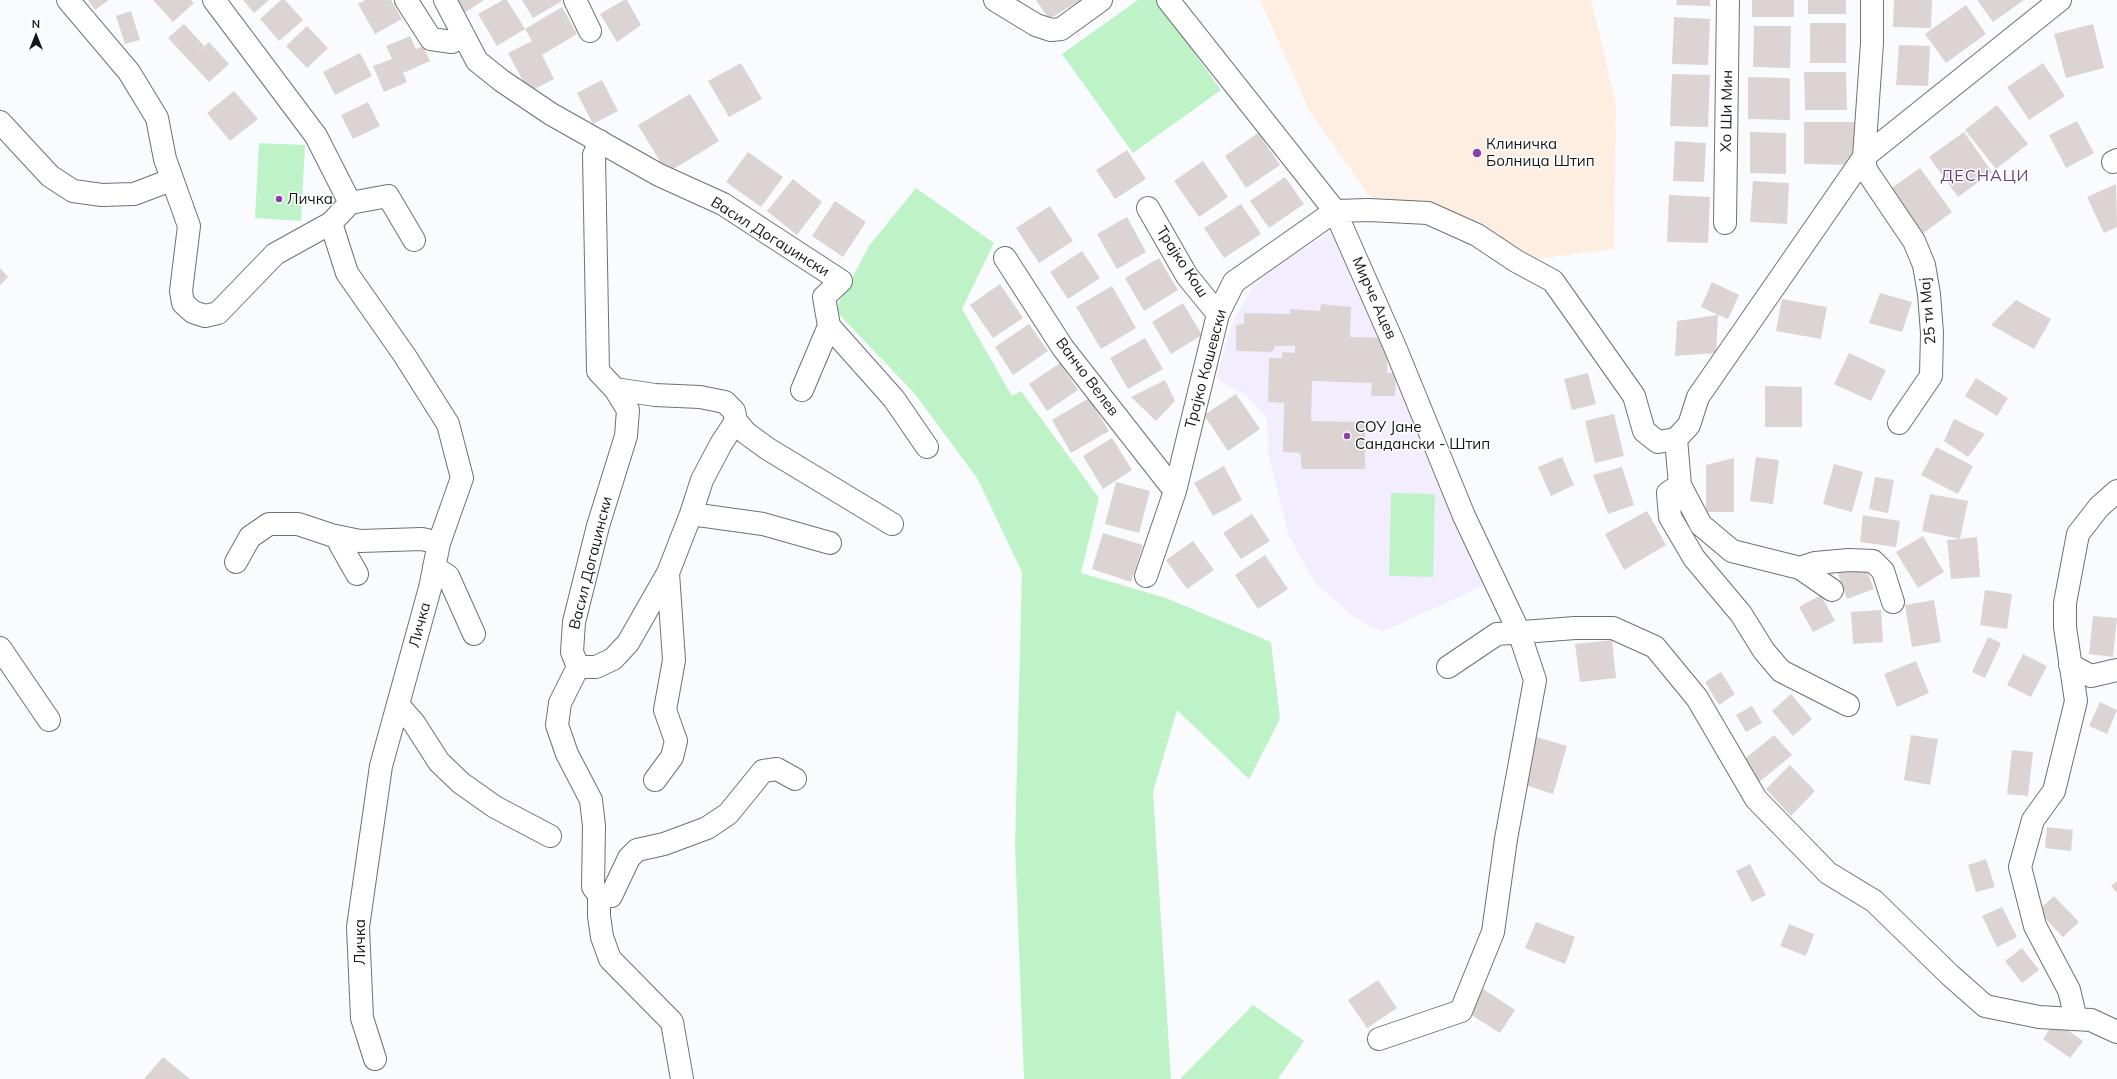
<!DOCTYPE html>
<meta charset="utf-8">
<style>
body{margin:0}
#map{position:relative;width:2117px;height:1079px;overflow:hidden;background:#f9fbff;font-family:Mulish,sans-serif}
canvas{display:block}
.north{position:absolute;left:16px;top:16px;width:40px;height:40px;-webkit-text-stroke:3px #fff;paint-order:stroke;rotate:0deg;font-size:11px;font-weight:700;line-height:16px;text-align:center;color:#141618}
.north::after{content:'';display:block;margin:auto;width:14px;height:18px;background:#141618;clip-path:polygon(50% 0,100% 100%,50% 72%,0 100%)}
</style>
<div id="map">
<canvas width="2117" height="1079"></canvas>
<div class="north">N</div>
</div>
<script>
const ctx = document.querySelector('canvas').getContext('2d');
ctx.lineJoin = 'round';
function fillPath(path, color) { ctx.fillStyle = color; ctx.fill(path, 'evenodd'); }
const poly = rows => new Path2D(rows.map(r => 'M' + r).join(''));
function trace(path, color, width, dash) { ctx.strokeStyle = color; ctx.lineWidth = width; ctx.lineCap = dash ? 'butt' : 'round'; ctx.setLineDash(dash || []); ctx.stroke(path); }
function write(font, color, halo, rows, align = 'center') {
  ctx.font = font + ' Mulish,sans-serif'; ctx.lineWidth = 3; ctx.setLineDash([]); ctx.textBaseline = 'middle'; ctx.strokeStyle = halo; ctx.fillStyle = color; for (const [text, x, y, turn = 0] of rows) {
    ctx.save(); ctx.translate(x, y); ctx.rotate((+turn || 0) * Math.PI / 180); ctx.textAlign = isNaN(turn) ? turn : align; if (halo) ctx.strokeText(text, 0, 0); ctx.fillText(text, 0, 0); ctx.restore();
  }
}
fillPath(poly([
 [1338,228,1483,569,1483,586,1382,632,1355,618,1315,583,1288,534,1268,454,1267,419,1247,396,1216,379,1232,324,1253,286,1282,261]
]), '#f3eeff');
fillPath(poly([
 [1260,0,1591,0,1616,105,1614,249,1530,260,1476,225,1369,196,1309,110]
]), '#feede1');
fillPath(poly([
 [1138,0,1156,0,1221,90,1133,153,1062,54],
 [259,143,305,145,301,221,255,218],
 [916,188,994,243,962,309,1012,396,1021,391,1099,498,1081,573,1166,598,1271,642,1280,719,1249,779,1177,710,1153,792,1171,1079,1024,1079,1015,844,1022,572,977,478,915,394,835,310,869,246],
 [1391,493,1435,494,1433,577,1389,576],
 [1253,1005,1304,1041,1278,1079,1180,1079]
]), '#bef3c7');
fillPath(poly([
 [88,0,109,0,95,10],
 [153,0,191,0,194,3,173,22],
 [243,0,269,0,254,13],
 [281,0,285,0,303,20,279,41,260,19],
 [365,0,391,0,402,19,375,34,358,4],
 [456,0,484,0,464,13],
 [503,0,507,0,525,29,497,46,478,14],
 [522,0,561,0,562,1,533,18],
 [624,0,627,0,641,25,617,42,600,14],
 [1036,0,1081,0,1049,19],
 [1677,0,1710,0,1710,6,1676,5],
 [1752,0,1794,0,1794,17,1752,17],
 [1808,0,1846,0,1846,14,1808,14],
 [1894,0,1932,0,1931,28,1893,27],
 [1977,0,2024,0,1993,22],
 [1966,5,1986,34,1946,63,1925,34],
 [562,7,577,34,542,55,554,79,529,92,508,53,532,41,525,29],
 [131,11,140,40,125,44,116,16],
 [1674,17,1710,19,1708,65,1672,64],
 [1810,23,1846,23,1846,63,1810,63],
 [184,24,204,46,196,54,209,42,229,64,209,82,168,38],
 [2093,24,2104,68,2066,78,2054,34],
 [307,26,328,48,307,68,286,46],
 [1754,26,1791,26,1790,68,1753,67],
 [410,36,416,49,423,46,430,61,403,73,407,82,384,92,373,66,392,59,386,46],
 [1899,45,1930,46,1928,86,1896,85],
 [360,53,372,76,335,95,323,72],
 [741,63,762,99,729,117,708,81],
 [2043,63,2065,96,2029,120,2007,87],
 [1804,72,1846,72,1847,110,1805,110],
 [1672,74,1710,75,1708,127,1670,126],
 [1748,77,1790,78,1790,120,1748,119],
 [602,80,618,111,593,124,577,93],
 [234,91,258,119,230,141,207,113],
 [690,94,719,141,667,173,638,125],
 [368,102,380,126,353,139,341,115],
 [1997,105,2028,144,1996,169,1965,130],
 [2077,121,2094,153,2066,168,2049,135],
 [1804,122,1856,122,1855,165,1804,164],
 [1750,132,1786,133,1786,174,1750,173],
 [1964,132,1992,172,1958,197,1929,157],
 [1258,133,1280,165,1246,188,1225,156],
 [1675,141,1706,143,1704,182,1673,181],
 [1127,150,1146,179,1115,199,1096,170],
 [748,152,783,177,761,207,726,182],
 [1203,161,1228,197,1199,217,1174,181],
 [1920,168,1952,212,1918,237,1886,192],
 [1285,177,1304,204,1269,228,1250,201],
 [793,179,822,202,797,235,767,211],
 [1753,181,1789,183,1787,224,1750,222],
 [2116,184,2117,227,2104,233,2087,197],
 [1669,195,1710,197,1708,243,1667,242],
 [835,201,866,222,843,257,812,236],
 [1241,204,1261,234,1224,258,1204,228],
 [1050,206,1073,241,1039,263,1016,228],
 [1127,217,1146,252,1117,269,1097,234],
 [1082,251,1100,278,1068,299,1050,272],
 [1159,258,1178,290,1144,311,1125,278],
 [0,268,8,277,0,285],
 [1712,282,1739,295,1728,319,1718,315,1716,353,1675,356,1677,321,1718,315,1701,307],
 [1000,284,1023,318,993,338,970,305],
 [1112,286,1136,328,1101,349,1076,307],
 [1880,293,1912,302,1902,332,1869,323],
 [1782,299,1827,307,1821,339,1776,331],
 [2016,300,2051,319,2034,349,1991,325],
 [1183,303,1202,335,1171,354,1152,322],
 [1321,304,1351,307,1350,337,1388,338,1387,373,1396,373,1395,396,1371,396,1372,383,1312,381,1311,421,1365,422,1365,469,1302,469,1300,453,1283,452,1284,403,1268,402,1269,358,1282,358,1282,352,1295,353,1295,346,1275,346,1272,352,1236,351,1236,325,1244,324,1244,313,1290,314,1290,309,1320,311],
 [1029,324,1048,351,1013,375,995,347],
 [1145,338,1163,369,1128,389,1110,358],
 [1849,353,1886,370,1871,401,1834,384],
 [1060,363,1078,390,1047,411,1029,384],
 [1588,373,1596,404,1572,410,1564,379],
 [1976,378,2008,398,1997,416,1965,396],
 [1165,380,1175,401,1156,421,1131,397],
 [1765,386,1802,387,1802,427,1765,427],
 [1236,394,1260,429,1228,451,1204,415],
 [1089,398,1109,431,1071,453,1052,420],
 [1614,414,1624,456,1595,463,1585,421],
 [1954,419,1985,434,1968,457,1944,441],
 [1112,438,1132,470,1103,489,1083,456],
 [1936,447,1973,466,1958,494,1921,475],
 [1562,457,1574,485,1551,496,1538,467],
 [1756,457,1779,460,1773,504,1750,501],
 [1734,458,1734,512,1706,512,1706,465],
 [1834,464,1863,472,1852,512,1823,504],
 [1224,466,1242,500,1213,516,1194,483],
 [1622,467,1634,505,1608,514,1593,475],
 [1875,477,1894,480,1888,513,1869,509],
 [1116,482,1150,491,1139,533,1105,524],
 [1930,494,1968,501,1960,539,1977,537,1980,577,1951,579,1947,540,1960,539,1922,531],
 [1647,511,1666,545,1624,570,1605,534],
 [1252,514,1270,541,1241,559,1223,533],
 [1863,515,1900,521,1896,547,1860,542],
 [1103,533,1143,545,1131,582,1092,569],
 [1923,536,1944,572,1918,588,1896,552],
 [1193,541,1214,570,1187,589,1166,560],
 [1265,555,1288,589,1258,609,1235,575],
 [1863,561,1874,589,1847,599,1837,571],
 [1985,590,2012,594,2007,629,1980,625],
 [1821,595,1835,621,1813,632,1799,607],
 [1934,600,1941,642,1912,647,1905,605],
 [1881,610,1883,642,1853,644,1851,612],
 [2093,616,2117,618,2113,657,2089,654],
 [1988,637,2001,643,1985,678,1972,672],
 [1612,640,1616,678,1580,682,1575,644],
 [2023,654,2047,666,2031,697,2007,685],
 [1916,661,1929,693,1897,707,1884,674],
 [1721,672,1735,694,1719,705,1705,682],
 [1791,694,1812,719,1793,736,1772,711],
 [2100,702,2117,710,2107,734,2089,726],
 [1752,706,1762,723,1746,732,1736,715],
 [1774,735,1792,755,1758,783,1741,762],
 [1911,735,1938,739,1930,785,1904,780],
 [1536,737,1567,746,1553,794,1522,784],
 [2012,750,2033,752,2028,796,2007,794],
 [1790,765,1815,791,1791,816,1766,789],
 [2047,827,2073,830,2071,851,2045,848],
 [1986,859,1995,887,1976,892,1968,865],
 [1750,864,1766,895,1752,902,1736,871],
 [2117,881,2117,893,2111,886],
 [2054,896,2079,922,2063,937,2038,911],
 [2002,907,2017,937,1997,947,1982,916],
 [1536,922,1575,937,1565,964,1525,948],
 [1789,924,1814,934,1806,956,1780,946],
 [2022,948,2039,970,2022,983,2005,961],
 [1378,980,1397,1008,1367,1028,1348,1000],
 [1483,989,1515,1010,1500,1033,1468,1013],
 [2055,1021,2083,1041,2070,1058,2043,1039],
 [163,1057,190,1079,144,1079]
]), '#dcd4d2');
const minor = poly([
 [68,0,129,72,157,118,165,159,189,226,181,291,183,303,193,312,205,316,218,313,275,254,331,223,350,203,388,196,414,240],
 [214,0,316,136,350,203],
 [406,0,431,39,452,42,463,34],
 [445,0,477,61,502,81,551,114,659,175,723,204,841,281,824,297,829,326,894,399,927,447],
 [575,0,590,31],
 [995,0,1036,25,1051,30,1061,29,1101,0],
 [1168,0,1335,211,1395,347,1464,516,1519,632,1535,680,1506,839,1493,932,1461,1011,1379,1039],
 [1872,0,1872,43,1864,157,1866,170,1914,241,1924,265,1929,294,1932,333,1931,376,1899,423],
 [0,122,50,176,73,191,102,195,134,194,171,180],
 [600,141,594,155,598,371,615,389,655,395,700,397,725,402,734,411,736,421,746,433,768,449,892,524],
 [2113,162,2117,160],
 [1148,208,1187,276,1218,314],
 [331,223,347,273,405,356,448,424,462,478,439,543,430,588,381,766,358,927,362,1018,375,1059],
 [1725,223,1728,0],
 [1005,258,1063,348,1175,491],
 [802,390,829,326],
 [736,421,721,444,702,480,691,514,763,524,830,543],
 [1676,439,1680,485,1701,525,1732,551,1800,568,1832,590],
 [1680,485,1668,493,1670,517,1694,558,1741,614,1764,651,1781,671,1848,705],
 [339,537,340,544,357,574],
 [236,562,250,537,269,524,298,524,331,535,360,541,422,539,439,543],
 [434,567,448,576,474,634],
 [1800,568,1815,563,1849,560,1873,561,1883,571,1893,602],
 [1146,576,1175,491,1218,314,1234,282,1335,211,1369,210,1428,213,1477,235,1516,261,1553,281,1634,396,1644,431,1658,442,1676,439,1689,425,1698,397,1864,157,2060,0],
 [0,648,49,720],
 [2070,665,2091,676,2117,670],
 [578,667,596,667,613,659,628,643,668,573],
 [1448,667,1497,634,1575,628,1613,628,1655,647,1697,698,1756,799,1828,873,1874,901,1950,975,1985,1006,2039,1017,2091,1020,2117,1032],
 [398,705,414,723,439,762,461,783,495,807,550,836],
 [655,780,672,757,676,741,665,710,674,660,668,573,691,514],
 [599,895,593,887,594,826,591,800,567,754,557,725,560,703,578,667,572,652,574,622,598,526,626,436,628,410,615,389],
 [2076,1019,2069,990,2035,926,2020,867,2033,820,2054,791,2076,701,2065,627,2065,603,2078,534,2099,507,2117,491],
 [682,1079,672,1022,610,959,602,937,599,916,599,895,611,896,629,858,637,850,664,844,707,828,728,814,763,771,777,769,795,779]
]);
trace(minor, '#6e7177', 24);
trace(minor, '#fff', 22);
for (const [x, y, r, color] of [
 [1477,153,5,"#8b3eae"],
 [279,199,4,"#8b3eae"],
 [1347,436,4,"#8b3eae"]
]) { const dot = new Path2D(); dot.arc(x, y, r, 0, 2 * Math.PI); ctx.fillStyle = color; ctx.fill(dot); trace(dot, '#fff', 1.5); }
write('15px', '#141618', '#fff', [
 ["Хо Ши Мин",1727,111,-89],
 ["Васил Догаџински",770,237,32],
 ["Трајко Кош",1182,262,57],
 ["Мирче Ацев",1374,298,66],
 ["25 ти Мај",1928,311,-95],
 ["Трајко Кошевски",1206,369,-75],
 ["Ванчо Велев",1087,377,53],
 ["Васил Догаџински",591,563,-76],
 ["Личка",420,625,-75],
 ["Личка",360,942,-90]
]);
write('15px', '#141618', '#fff', [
 ["Клиничка",1486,144],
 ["Болница Штип",1486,161],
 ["Личка",287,199],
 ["СОУ Јане",1355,427],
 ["Сандански - Штип",1355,444]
], 'left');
ctx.letterSpacing = '1px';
write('16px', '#67417a', '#fff', [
 ["ДЕСНАЦИ",1985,176]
]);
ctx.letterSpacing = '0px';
</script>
